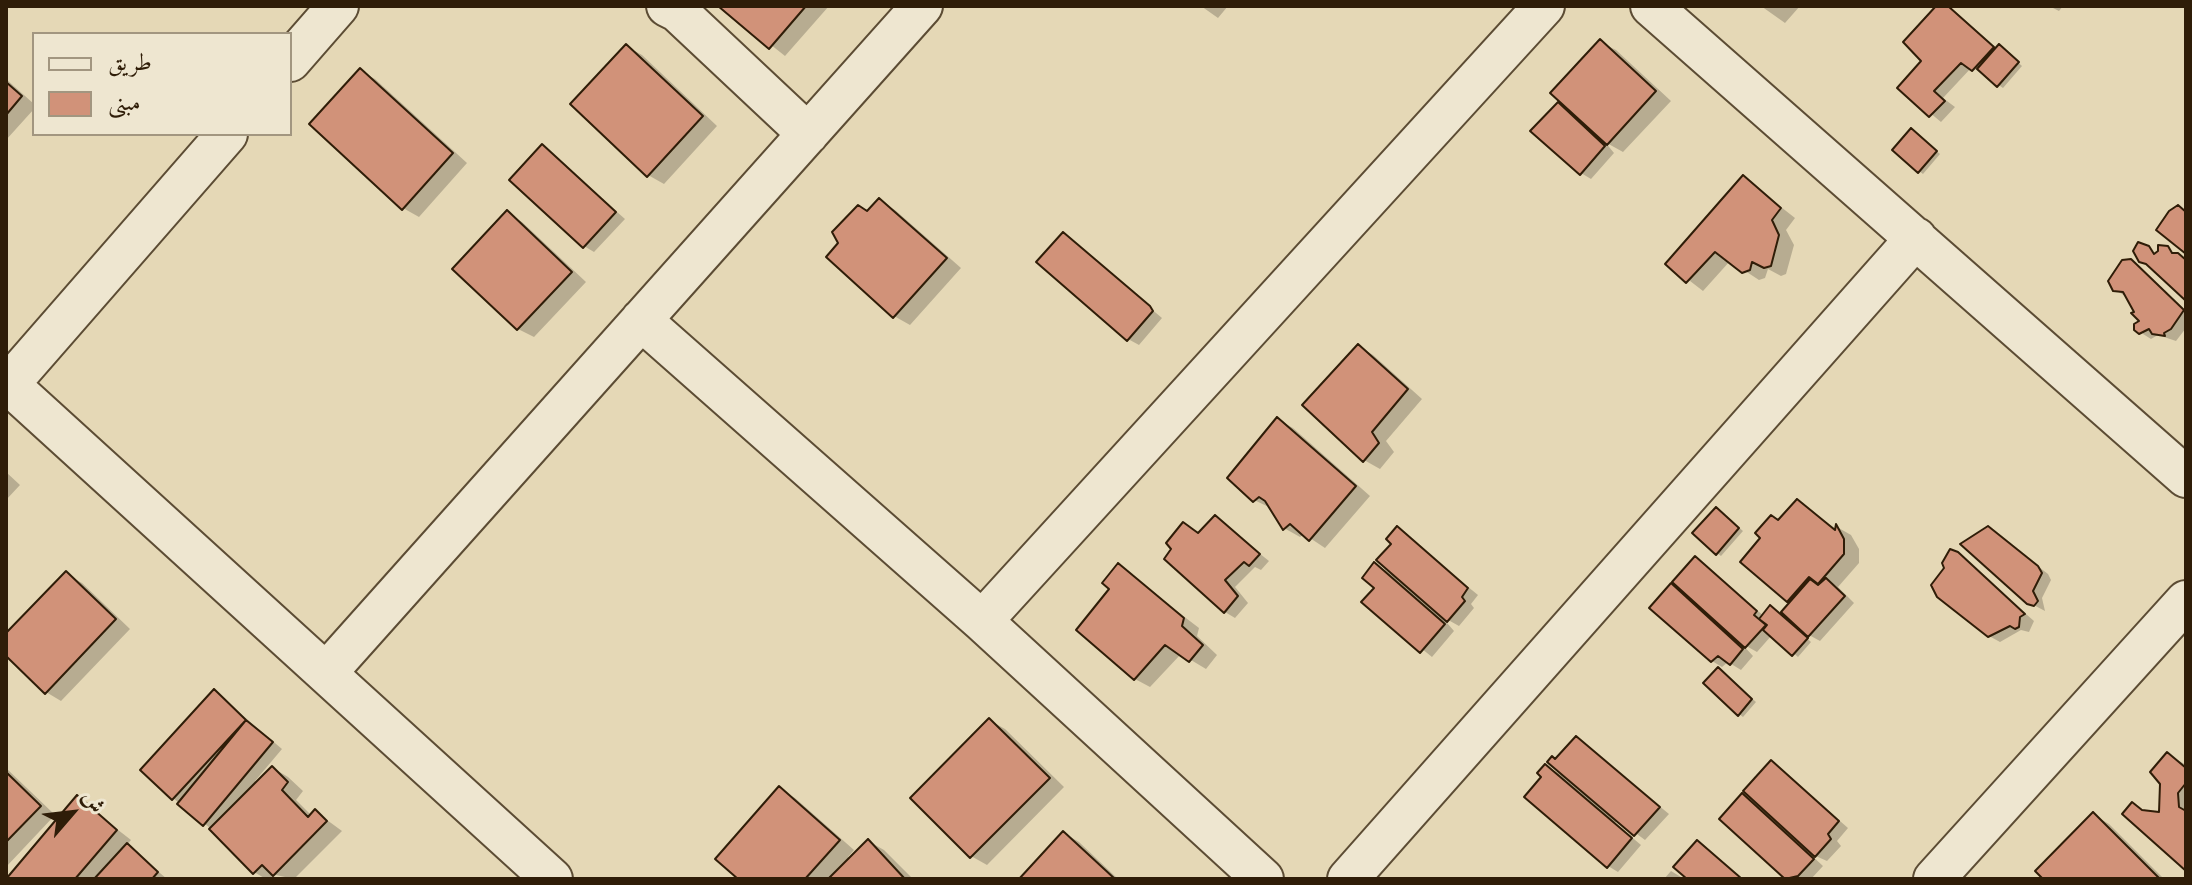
<!DOCTYPE html>
<meta charset="utf-8">
<style>
body{margin:0}
#map{position:relative;width:2192px;height:885px;overflow:hidden;background:#e5d8b6;font-family:"IM FELL Double Pica",Amiri,serif}
canvas{display:block}
.frame{position:absolute;inset:0;border:8px solid #2f1d08;pointer-events:none}
.legend{position:absolute;left:32px;top:32px;width:260px;height:104px;box-sizing:border-box;background:#eee6d0;border:2px solid #a29680;margin:0;padding:10px 14px;list-style:none;font-size:24px;color:#2f1d08}
.legend li{display:flex;align-items:center;gap:16px;height:40px}
.legend b{width:40px;border:2px solid #a29680}
.north{position:absolute;left:32px;top:773px;width:80px;height:80px;-webkit-text-stroke:6px #eee6d0;paint-order:stroke;rotate:62deg;font-size:22px;font-weight:700;line-height:32px;text-align:center;color:#2f1d08}
.north::after{content:'';display:block;margin:auto;width:28px;height:36px;background:#2f1d08;clip-path:polygon(50% 0,100% 100%,50% 72%,0 100%)}
</style>
<div id="map">
<canvas width="2192" height="885"></canvas>
<div class="frame"></div>
<ul class="legend">
<li><b style="height:10px;background:#eee6d0"></b>طريق</li>
<li><b style="height:22px;background:#d19279"></b>مبنى</li>
</ul>
<div class="north">ش</div>
</div>
<script>
const ctx = document.querySelector('canvas').getContext('2d');
ctx.lineJoin = 'round';
function fillPath(path, color) { ctx.fillStyle = color; ctx.fill(path, 'evenodd'); }
const poly = rows => new Path2D(rows.map(r => 'M' + r).join(''));
function trace(path, color, width, dash) { ctx.strokeStyle = color; ctx.lineWidth = width; ctx.lineCap = dash ? 'butt' : 'round'; ctx.setLineDash(dash || []); ctx.stroke(path); }
fillPath(poly([
 [722,6,829,6,785,56],
 [1201,6,1228,6,1218,18],
 [1761,6,1800,6,1785,23],
 [1939,6,1952,9,1997,49,2004,50,2022,66,2003,88,1972,67,1943,98,1955,107,1941,122,1900,88,1924,61],
 [2049,6,2063,6,2059,11],
 [1600,42,1616,50,1671,101,1623,152,1605,142,1614,153,1591,179,1581,173,1558,105,1572,111],
 [626,46,642,55,717,126,664,184,648,175],
 [360,71,375,79,467,163,419,217,403,208],
 [6,79,34,104,34,109,6,140],
 [1916,133,1940,154,1923,174,1919,171],
 [543,147,625,219,594,252,584,246],
 [1744,178,1795,218,1786,230,1794,245,1786,274,1781,276,1768,269,1765,278,1759,280,1730,261,1703,291,1668,264],
 [879,201,895,210,961,268,910,325,894,316,868,213],
 [507,213,522,222,586,282,534,337,518,329],
 [1063,235,1162,318,1139,345,1128,339],
 [2130,261,2186,311,2186,328,2176,341,2158,335,2151,339,2143,334,2136,312,2125,296,2114,289],
 [1358,346,1373,355,1422,399,1386,441,1394,452,1380,469,1364,460],
 [1277,419,1293,428,1370,496,1325,548,1304,534,1300,537,1284,528,1271,508,1254,500],
 [6,472,20,485,6,500],
 [1798,501,1837,530,1837,527,1851,535,1859,549,1859,563,1838,587,1854,603,1820,641,1809,635,1788,600,1780,522],
 [1721,512,1743,531,1721,556,1717,553],
 [1215,518,1269,561,1261,570,1255,567,1235,587,1248,603,1235,618,1225,612,1199,534],
 [1988,528,2048,574,2051,580,2042,598,2045,611,2028,602,1962,543],
 [1397,529,1478,595,1471,604,1474,608,1459,626,1441,616,1454,631,1432,657,1364,602,1377,588,1375,564,1392,574],
 [1957,554,2034,621,2029,632,2021,630,2000,642,1989,636],
 [1695,559,1764,616,1775,610,1811,642,1798,657,1772,635,1757,652,1741,643,1753,656,1741,670,1728,662,1722,667,1712,661,1652,608],
 [1118,566,1199,628,1197,636,1217,655,1206,669,1181,654,1150,687,1135,679,1112,589],
 [66,574,82,583,130,629,61,701,46,692,6,654,6,636],
 [1722,672,1756,702,1743,717,1739,714],
 [215,692,282,749,255,781,258,783,273,768,288,777,303,791,296,800,312,816,316,812,342,831,294,879,276,875,266,879,254,872,210,828,173,798],
 [989,720,1005,729,1064,787,987,865,971,856],
 [1576,738,1669,814,1645,840,1618,820,1615,823,1641,845,1618,872,1608,866,1543,777,1545,767,1561,774,1557,761],
 [2168,754,2186,765,2186,869,2145,812,2161,814],
 [1772,762,1848,828,1837,841,1841,846,1827,861,1809,853,1823,866,1811,879,1788,879,1722,819,1742,795,1757,804],
 [6,768,55,815,6,867],
 [779,789,795,798,854,850,848,857,850,859,868,841,884,850,913,879,741,879],
 [77,798,131,840,127,845,167,879,6,879],
 [2094,815,2109,824,2164,879,2046,879],
 [1064,833,1079,842,1118,879,1021,879],
 [1671,871,1681,877,1683,879,1664,879]
]), '#0003');
const building = poly([
 [718,6,806,6,769,49,718,6],
 [1936,6,1948,6,1994,47,1972,71,1961,63,1934,91,1945,101,1929,117,1897,88,1921,61,1903,42,1936,6],
 [1600,39,1656,91,1607,145,1550,93,1600,39],
 [626,44,703,116,647,177,570,104,626,44],
 [1999,44,2019,62,1997,87,1977,69,1999,44],
 [360,68,453,153,402,210,309,124,360,68],
 [6,82,22,96,6,115,6,82],
 [1558,102,1605,146,1580,175,1530,131,1558,102],
 [1911,128,1937,151,1918,173,1892,150,1911,128],
 [542,144,616,212,583,248,509,180,542,144],
 [1743,175,1781,208,1772,220,1779,235,1771,266,1764,268,1752,262,1750,270,1742,273,1715,252,1686,283,1665,264,1743,175],
 [879,198,947,258,893,318,826,257,838,243,832,232,858,205,867,211,879,198],
 [2178,205,2186,212,2186,254,2156,230,2169,211,2178,205],
 [507,210,572,272,517,330,452,269,507,210],
 [1063,232,1150,306,1153,311,1127,341,1036,262,1063,232],
 [2138,242,2149,246,2154,254,2158,251,2158,245,2168,246,2172,253,2178,253,2186,260,2186,301,2146,264,2139,262,2133,251,2138,242],
 [2131,259,2184,310,2171,329,2164,333,2165,336,2152,334,2149,329,2139,334,2134,330,2134,324,2139,321,2131,313,2134,312,2123,292,2113,291,2108,281,2122,260,2131,259],
 [1358,344,1408,389,1372,432,1379,443,1363,462,1302,405,1358,344],
 [1277,417,1356,486,1309,541,1290,524,1283,530,1265,501,1259,497,1253,502,1227,478,1277,417],
 [1797,499,1835,530,1836,524,1844,539,1844,554,1818,584,1809,577,1787,602,1740,562,1760,538,1755,533,1771,515,1778,520,1797,499],
 [1716,507,1739,528,1716,555,1692,533,1716,507],
 [1215,515,1260,554,1249,566,1244,562,1225,580,1238,596,1224,613,1164,559,1171,549,1166,543,1183,522,1198,533,1215,515],
 [1397,526,1468,588,1462,597,1465,601,1447,622,1376,560,1391,544,1386,539,1397,526],
 [1988,526,2038,566,2042,573,2033,591,2038,601,2034,606,2027,604,1960,544,1988,526],
 [1950,549,1958,552,2025,614,2020,617,2019,627,2015,629,2010,626,1988,637,1937,597,1931,585,1944,568,1942,563,1950,549],
 [1695,556,1757,611,1754,615,1766,625,1745,648,1672,582,1695,556],
 [1374,562,1445,624,1420,653,1361,602,1374,588,1362,578,1374,562],
 [1118,563,1184,618,1182,626,1203,645,1189,662,1165,645,1134,680,1076,630,1109,589,1102,583,1118,563],
 [66,571,116,619,45,694,6,656,6,633,66,571],
 [1826,578,1845,596,1808,637,1781,612,1810,579,1818,585,1826,578],
 [1671,583,1743,649,1730,665,1718,656,1711,662,1649,608,1671,583],
 [1770,605,1808,638,1792,656,1763,630,1767,625,1759,619,1770,605],
 [1718,667,1752,699,1738,716,1703,683,1718,667],
 [214,689,246,720,172,800,140,770,214,689],
 [989,718,1050,778,970,858,910,798,989,718],
 [246,720,273,742,203,826,177,804,246,720],
 [1576,736,1660,807,1634,836,1547,762,1552,756,1555,759,1576,736],
 [2167,752,2186,768,2186,783,2178,793,2179,807,2186,811,2186,871,2122,814,2132,802,2142,810,2159,812,2160,784,2150,772,2167,752],
 [1771,760,1839,821,1828,834,1831,839,1815,857,1743,791,1771,760],
 [1545,764,1632,838,1607,868,1524,797,1541,777,1537,773,1545,764],
 [272,766,288,782,282,790,308,817,315,809,327,821,273,876,262,865,253,874,209,829,272,766],
 [6,772,41,806,6,842,6,772],
 [779,786,840,840,805,879,738,879,715,859,779,786],
 [1742,793,1814,859,1798,876,1785,879,1719,819,1742,793],
 [77,795,117,830,75,879,6,879,77,795],
 [2093,812,2160,879,2043,879,2035,871,2093,812],
 [1063,831,1115,879,1019,879,1063,831],
 [868,839,905,879,828,879,868,839],
 [1697,840,1742,879,1687,879,1673,867,1697,840],
 [127,843,158,872,152,879,94,879,127,843]
]);
fillPath(building, '#d19279');
trace(building, '#2f1d08', 2);
const minor = poly([
 [667,6,677,11,808,134],
 [1651,6,2186,477],
 [290,61,338,6],
 [641,320,982,621,1263,879],
 [6,382,552,879],
 [8,385,227,134],
 [982,621,1544,6],
 [326,673,922,6],
 [1348,879,1916,238],
 [1934,879,2186,601]
]);
trace(minor, '#5c4c34', 44);
trace(minor, '#eee6d0', 40);
</script>
